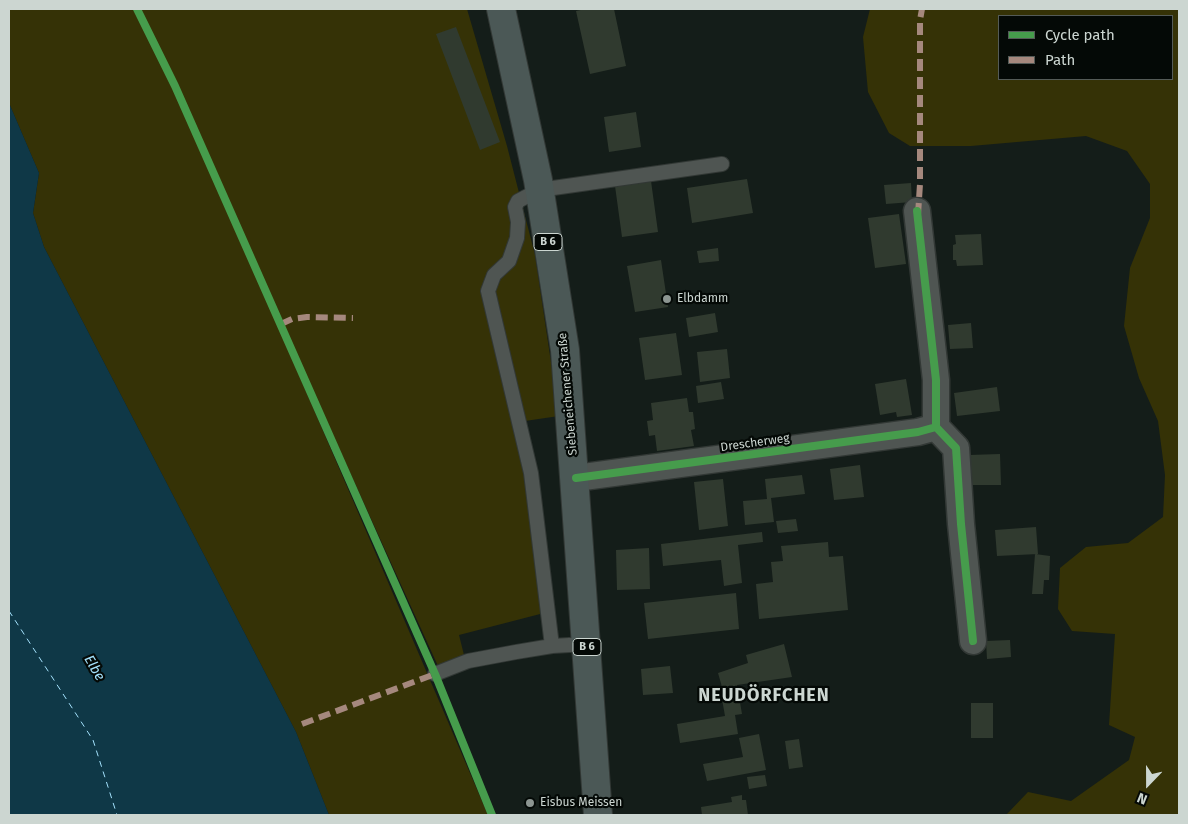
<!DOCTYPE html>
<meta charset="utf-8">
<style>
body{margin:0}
#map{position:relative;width:1188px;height:824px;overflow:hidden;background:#141d19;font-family:"Fira Sans",sans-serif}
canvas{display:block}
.frame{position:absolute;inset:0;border:10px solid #ccd6d1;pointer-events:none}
.legend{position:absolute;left:998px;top:15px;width:175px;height:65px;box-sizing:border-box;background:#040906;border:1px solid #545b57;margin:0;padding:6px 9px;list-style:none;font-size:15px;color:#ccd6d1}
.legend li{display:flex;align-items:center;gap:10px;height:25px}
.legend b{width:25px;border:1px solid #545b57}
.north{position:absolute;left:1123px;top:759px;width:50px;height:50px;-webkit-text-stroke:4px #040906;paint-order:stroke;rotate:202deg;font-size:14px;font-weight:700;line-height:20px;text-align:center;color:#ccd6d1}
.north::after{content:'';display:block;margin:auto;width:18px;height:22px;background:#ccd6d1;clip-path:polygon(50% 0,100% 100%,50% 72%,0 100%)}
</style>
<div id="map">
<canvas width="1188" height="824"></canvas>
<div class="frame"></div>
<ul class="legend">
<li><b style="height:6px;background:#469c4c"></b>Cycle path</li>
<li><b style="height:6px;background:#a5887d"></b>Path</li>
</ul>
<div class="north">N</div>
</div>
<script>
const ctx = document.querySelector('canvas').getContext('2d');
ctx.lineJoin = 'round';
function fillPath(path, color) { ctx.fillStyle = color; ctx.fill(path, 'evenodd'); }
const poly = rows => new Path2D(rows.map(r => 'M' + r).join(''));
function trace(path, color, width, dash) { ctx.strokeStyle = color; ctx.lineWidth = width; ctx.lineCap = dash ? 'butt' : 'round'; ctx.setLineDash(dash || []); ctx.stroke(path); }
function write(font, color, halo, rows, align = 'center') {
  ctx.font = font + ' "Fira Sans",sans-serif'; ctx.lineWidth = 4.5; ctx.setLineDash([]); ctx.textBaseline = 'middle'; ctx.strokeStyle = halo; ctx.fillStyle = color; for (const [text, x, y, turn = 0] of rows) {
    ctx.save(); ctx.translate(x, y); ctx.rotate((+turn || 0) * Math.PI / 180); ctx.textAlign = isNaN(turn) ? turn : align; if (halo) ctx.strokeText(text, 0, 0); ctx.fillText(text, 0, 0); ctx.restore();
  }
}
fillPath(poly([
 [9,9,467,9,507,146,535,255,559,416,525,421,515,387,504,390,526,474,544,613,459,635,464,655,438,666,190,121,488,815,329,815,296,732,44,247,33,213,39,173,9,103],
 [870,9,1179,9,1179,815,1006,815,1028,792,1071,801,1129,760,1135,737,1109,725,1115,634,1072,631,1058,609,1060,568,1086,547,1128,543,1163,517,1165,475,1158,421,1139,378,1124,326,1130,268,1150,218,1150,184,1127,151,1086,136,971,146,910,146,889,133,868,92,863,37],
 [999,16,1172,16,1172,79,999,79]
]), '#353206');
fillPath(poly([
 [9,103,39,173,33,213,44,247,296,732,329,815,9,815]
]), '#0f3847');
trace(poly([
 [9,611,93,740,117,815]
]), '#a4e2fd', 1, [6, 5]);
fillPath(poly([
 [585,9,614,9,626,66,590,74,576,11],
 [456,27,500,142,480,150,436,34],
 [636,112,641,147,609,152,604,117],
 [747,179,753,213,692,223,687,188],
 [651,181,658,232,622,237,615,186],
 [911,183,912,202,886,204,884,185],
 [899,214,906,264,875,268,868,218],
 [981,234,983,265,957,266,956,260,953,260,953,245,956,244,955,235],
 [718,248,719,261,699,263,697,251],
 [661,260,668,307,635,312,627,266],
 [715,313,718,332,689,337,686,318],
 [971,323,973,348,950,349,948,325],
 [676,333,682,375,645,380,639,338],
 [727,349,730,378,700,382,697,352],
 [906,379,912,415,897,417,896,412,880,415,875,384],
 [721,382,724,399,698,403,696,386],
 [997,387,1000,411,957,416,954,393],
 [687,398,689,412,693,412,695,429,691,430,694,446,657,451,655,435,649,436,647,421,653,420,651,403],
 [1000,454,1001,485,969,485,969,455],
 [860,465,864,497,834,500,830,469],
 [802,475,805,494,771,498,774,522,745,525,743,501,767,499,765,479],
 [723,479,728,526,699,530,694,482],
 [796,519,798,531,778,533,776,521],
 [1036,527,1038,554,997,556,995,530],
 [762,532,763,542,738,545,742,583,724,586,721,560,663,566,661,544],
 [828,542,829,557,843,556,848,610,759,619,756,584,773,582,771,562,783,561,781,546],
 [649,548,650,589,617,590,616,550],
 [1035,554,1050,556,1049,580,1044,580,1043,594,1032,594],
 [736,593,739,629,648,639,644,603],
 [1010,640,1011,657,987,659,986,641],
 [784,644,792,677,737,685,742,714,735,715,738,734,680,743,677,724,725,716,720,688,722,687,718,673,748,663,746,655],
 [670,666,673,693,643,695,641,669],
 [971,703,993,703,993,738,971,738],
 [759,734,766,770,707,781,703,764,743,757,739,738],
 [799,739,803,767,789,769,785,741],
 [765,775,767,786,749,789,747,777],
 [742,795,742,800,746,800,748,815,702,815,701,807,732,802,731,797]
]), '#303a2f');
const service = poly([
 [552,646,531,473,488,291,494,275,509,261,517,238,518,222,515,207,518,201,539,190,722,164],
 [435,674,468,661,516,652,552,646,587,644]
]);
const minor = poly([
 [917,211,936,380,936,427,956,448,961,524,973,641],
 [576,478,918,432,936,427]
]);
const primary = poly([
 [501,9,538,180,565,350,598,815]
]);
trace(service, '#323835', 16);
trace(minor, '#323835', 29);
trace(primary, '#323835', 30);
trace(service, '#4f5552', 14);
trace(minor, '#4f5552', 26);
trace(primary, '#4b5856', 28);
trace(poly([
 [918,215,920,184,920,20,922,9],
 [281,324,292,319,307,317,353,318],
 [302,724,435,674]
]), '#a5887d', 6, [12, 6]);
trace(poly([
 [137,9,175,86,435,674,492,815],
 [917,211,936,380,936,427,956,448,961,524,973,641],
 [576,478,918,432,936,427]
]), '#469c4c', 8);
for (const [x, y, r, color] of [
 [667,299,5,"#8c9591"],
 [530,803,5,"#8c9591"]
]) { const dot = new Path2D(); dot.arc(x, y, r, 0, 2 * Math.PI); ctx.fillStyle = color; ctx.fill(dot); trace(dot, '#040906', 2); }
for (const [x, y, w] of [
 [548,242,28],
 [587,647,28]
]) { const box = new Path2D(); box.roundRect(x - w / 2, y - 8.5, w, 17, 4); ctx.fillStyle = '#040906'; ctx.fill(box); trace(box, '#ccd6d1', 1); }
write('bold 11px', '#ccd6d1', null, [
 ["B 6",548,242],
 ["B 6",587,647]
]);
write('12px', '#ccd6d1', '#040906', [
 ["Elbdamm",677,299],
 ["Eisbus Meissen",540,803]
], 'left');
write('12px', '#ccd6d1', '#040906', [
 ["Siebeneichener Straße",568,394,-95],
 ["Drescherweg",755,443,-8]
]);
write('italic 14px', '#a4e2fd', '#040906', [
 ["Elbe",94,668,60]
]);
ctx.letterSpacing = '1px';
write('bold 18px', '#ccd6d1', '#040906', [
 ["NEUDÖRFCHEN",764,696]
]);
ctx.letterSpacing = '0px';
</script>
